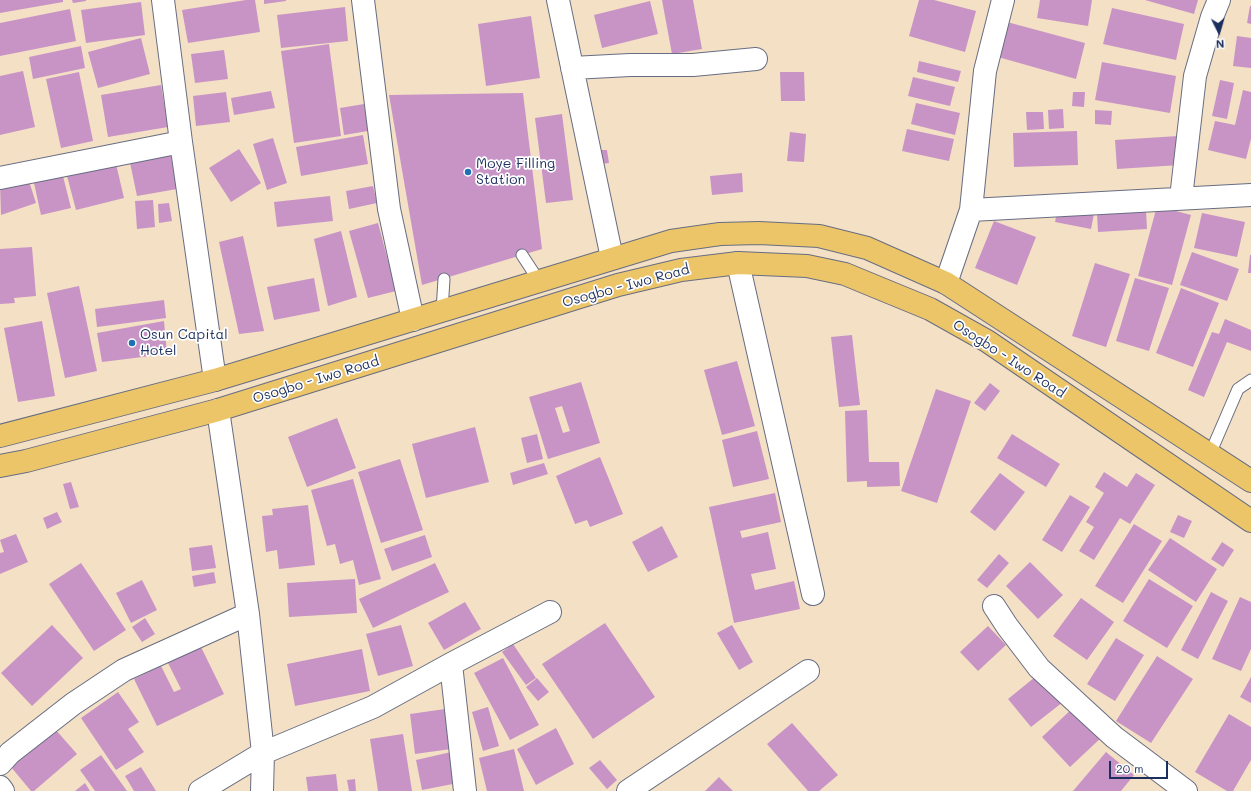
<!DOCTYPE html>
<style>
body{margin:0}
#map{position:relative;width:1251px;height:791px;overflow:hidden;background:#f4e0c5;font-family:Mali,sans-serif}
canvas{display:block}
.north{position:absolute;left:1199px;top:12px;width:40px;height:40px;-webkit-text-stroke:3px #fff;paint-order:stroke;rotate:175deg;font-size:11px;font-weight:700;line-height:16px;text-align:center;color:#1b2f5e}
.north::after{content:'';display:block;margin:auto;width:14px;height:18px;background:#1b2f5e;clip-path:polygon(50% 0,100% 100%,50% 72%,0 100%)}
.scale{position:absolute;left:1109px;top:761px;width:59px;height:18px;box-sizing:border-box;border:2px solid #1b2f5e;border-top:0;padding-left:5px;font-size:12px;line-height:14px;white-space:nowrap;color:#1b2f5e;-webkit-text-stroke:3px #fff;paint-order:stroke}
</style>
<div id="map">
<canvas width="1251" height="791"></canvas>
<div class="north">N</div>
<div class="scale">20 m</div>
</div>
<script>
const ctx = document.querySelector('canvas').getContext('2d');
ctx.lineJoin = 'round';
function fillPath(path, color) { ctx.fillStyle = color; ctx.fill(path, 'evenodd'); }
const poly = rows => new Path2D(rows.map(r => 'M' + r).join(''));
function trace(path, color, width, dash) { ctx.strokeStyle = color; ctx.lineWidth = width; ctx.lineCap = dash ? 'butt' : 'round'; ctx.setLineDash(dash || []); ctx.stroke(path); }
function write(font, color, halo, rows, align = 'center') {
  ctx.font = font + ' Mali,sans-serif'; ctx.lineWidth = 3.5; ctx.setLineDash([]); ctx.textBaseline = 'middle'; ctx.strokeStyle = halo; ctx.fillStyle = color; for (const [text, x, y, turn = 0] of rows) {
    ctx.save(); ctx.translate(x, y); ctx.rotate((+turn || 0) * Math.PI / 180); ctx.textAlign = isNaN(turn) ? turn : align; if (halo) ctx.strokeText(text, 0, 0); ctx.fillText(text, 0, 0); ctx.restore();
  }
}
fillPath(poly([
 [0,0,63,0,63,2,0,13],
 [72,0,86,0,86,1,73,3],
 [246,0,255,0,260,32,188,43,182,10],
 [264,0,286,0,286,1,264,4],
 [662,0,693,0,702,49,672,54],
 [919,0,934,0,976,11,965,52,909,36],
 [1040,0,1092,0,1088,26,1037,18],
 [1145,0,1198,0,1194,14],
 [650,1,658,34,602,48,594,15],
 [141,2,145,35,86,43,81,10],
 [1250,6,1251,6,1251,24,1247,23],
 [345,7,348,41,281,48,277,15],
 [1112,8,1184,24,1176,60,1103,44],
 [70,9,76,41,0,56,0,23],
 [531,16,540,78,486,86,478,24],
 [1007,22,1085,43,1076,79,998,57],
 [1237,36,1251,38,1251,68,1233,66],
 [141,38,150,74,98,88,88,52],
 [329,44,341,136,294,143,281,51],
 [81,46,85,68,33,79,29,57],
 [224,50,228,79,195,83,191,54],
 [919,61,961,71,958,82,917,72],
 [1102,62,1176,76,1170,113,1095,100],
 [23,71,35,127,0,135,0,76],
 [79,72,93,141,61,148,46,79],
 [780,72,804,72,805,101,781,101],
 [913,77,955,87,950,106,908,96],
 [1220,80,1234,83,1227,119,1212,116],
 [161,85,168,127,108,137,101,95],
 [1243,90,1251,92,1251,139,1246,159,1208,150,1215,121,1235,125],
 [271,91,275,108,234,115,231,98],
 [226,92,230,122,196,126,193,96],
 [1073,92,1085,92,1084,107,1072,106],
 [523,93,542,249,422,285,389,95],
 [916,103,960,113,955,135,911,124],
 [364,104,368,131,344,135,340,108],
 [1063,109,1064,128,1049,129,1048,110],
 [1095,110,1112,111,1111,125,1095,124],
 [1026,112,1043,112,1044,129,1027,130],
 [562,114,573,200,546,203,535,118],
 [907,129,954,139,949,161,902,151],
 [1077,131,1078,165,1014,167,1013,133],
 [790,132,806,134,804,162,787,161],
 [363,135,368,164,301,176,296,147],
 [1178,136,1180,165,1117,169,1115,140],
 [273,138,287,183,267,190,253,144],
 [239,149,261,183,231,202,209,168],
 [599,150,607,150,609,163,600,164],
 [170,151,177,189,137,196,129,158],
 [116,164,124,198,76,210,67,176],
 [62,172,71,208,41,215,34,183,45,180,44,176],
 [742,173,743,192,712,195,710,176],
 [27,175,36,203,1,215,0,183],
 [373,186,377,203,349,209,346,191],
 [330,196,333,221,277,227,274,202],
 [153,200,155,227,137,229,135,201],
 [169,203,172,221,159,223,158,204],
 [1157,206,1191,215,1172,285,1138,276],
 [1058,207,1094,214,1091,229,1055,222],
 [1146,211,1147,229,1098,232,1097,214],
 [1202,213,1245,222,1237,257,1194,248],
 [994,221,1036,237,1017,285,975,268],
 [378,223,396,291,368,298,349,231],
 [341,231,357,297,328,306,314,239],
 [243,236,264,331,239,334,219,242],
 [32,247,36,296,14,298,15,303,0,304,0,249],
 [1192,252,1239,269,1227,301,1180,285],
 [1250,255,1251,255,1251,273,1248,273],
 [1095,263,1130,274,1106,347,1072,336],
 [314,278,320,311,274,320,267,287],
 [1135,278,1169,288,1149,351,1116,341],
 [79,286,97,371,65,378,47,293],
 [1181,288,1219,303,1193,367,1156,353],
 [164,300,166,318,97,327,95,309],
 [1225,319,1251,330,1251,351,1227,342,1204,397,1188,390,1212,332,1219,334],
 [42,321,55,396,18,402,4,328],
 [164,321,167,354,102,362,97,333],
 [852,335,860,405,839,407,831,337],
 [737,361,755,426,722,435,704,370],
 [581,382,600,443,548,459,529,397],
 [562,406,570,431,563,433,555,408],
 [990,383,1000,391,985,411,974,403],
 [936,389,971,401,937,503,901,491],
 [867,410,869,462,899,462,900,486,867,487,867,481,847,482,845,411],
 [337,418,356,468,307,487,288,437],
 [475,427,489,482,426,498,412,444],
 [757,431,769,479,733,487,722,440],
 [537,434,543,459,527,463,521,438],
 [1012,434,1060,464,1046,487,997,458],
 [600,457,623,514,590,527,587,520,575,524,556,476],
 [400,459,423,530,381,543,358,472],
 [544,463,548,474,513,485,510,473],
 [1104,472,1127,487,1136,473,1155,485,1130,524,1120,518,1094,560,1079,551,1094,527,1086,522,1104,493,1095,487],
 [1000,473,1025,492,995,531,970,512],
 [353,479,381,579,359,585,353,560,340,564,335,544,327,546,311,490],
 [71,482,79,507,70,509,63,484],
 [775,493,781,522,740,531,742,538,768,532,776,569,751,574,755,590,794,581,800,609,734,623,709,507],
 [1070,495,1090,507,1062,552,1042,540],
 [308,505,315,565,279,569,277,550,266,552,262,516,273,515,272,509],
 [57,512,62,522,47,529,43,518],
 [1178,515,1192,521,1184,538,1170,532],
 [1134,524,1162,541,1123,603,1095,586],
 [662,526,678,557,648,572,632,542],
 [16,534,28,562,0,574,0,553,4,552,0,540],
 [425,535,432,557,392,571,384,549],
 [1170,538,1217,569,1196,602,1148,570],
 [1222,542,1234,550,1223,567,1211,559],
 [212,545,216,568,192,571,189,548],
 [999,554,1009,563,987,588,977,580],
 [1030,562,1063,595,1038,619,1006,586],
 [81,563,126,630,94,651,49,584],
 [435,563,449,592,373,628,359,599],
 [214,572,216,583,194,587,192,576],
 [355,579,357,613,289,617,287,583],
 [1149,579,1193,606,1167,648,1123,621],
 [142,580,157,610,131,623,116,593],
 [1211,592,1228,601,1198,659,1181,650],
 [1240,597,1251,602,1251,649,1241,671,1212,659],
 [1081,598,1114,622,1087,660,1053,636],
 [465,602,481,629,444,650,428,623],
 [145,618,155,634,142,642,132,627],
 [605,623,655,697,593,739,542,664],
 [52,625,83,658,32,706,1,673],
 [401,625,413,666,378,676,366,634],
 [732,625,753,662,739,670,717,633],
 [988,626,1006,645,978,671,960,652],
 [1116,638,1144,655,1115,701,1087,684],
 [513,644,536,678,526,685,502,652],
 [201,647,224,694,157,726,134,679,161,666,174,692,181,689,168,663],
 [362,649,370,691,295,706,287,664],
 [1157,656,1193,679,1151,743,1116,721],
 [503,658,539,725,510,740,474,673],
 [1040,673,1063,702,1031,727,1008,699],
 [1251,677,1251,703,1240,697],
 [537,678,549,692,538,701,526,687],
 [118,692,139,722,128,729,144,752,116,770,81,718],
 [1075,706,1103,736,1070,767,1042,737],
 [488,707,499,746,483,751,472,712],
 [445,709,451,749,415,754,410,714],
 [1229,714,1251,727,1251,760,1233,791,1227,791,1195,772],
 [792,723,838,775,819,791,808,791,767,744],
 [556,728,574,764,536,785,517,749],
 [55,729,77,754,34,791,31,791,11,767],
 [403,734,412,791,378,791,370,739],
 [514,749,524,791,487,791,479,758],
 [451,752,458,783,422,790,416,760],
 [1106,752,1134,775,1121,791,1073,791],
 [101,755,127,791,95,791,80,770],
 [600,760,617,780,607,789,589,768],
 [141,767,156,791,134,791,125,776],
 [336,774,338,791,308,791,306,777],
 [719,777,733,791,705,791],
 [355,779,356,791,349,791,347,780],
 [85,783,90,791,75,791]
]), '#c894c6');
const lane = poly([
 [522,255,539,281],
 [442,311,444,279],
 [1210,454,1238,389,1251,380]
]);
const street = poly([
 [163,0,181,142,215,380],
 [363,0,389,209,413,320],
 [558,0,612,258],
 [572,68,630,65,693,65,756,59],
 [0,178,181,142],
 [1181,198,1195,76,1212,17,1219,0],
 [971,210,1251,195],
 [738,263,813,594],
 [946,283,971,210,985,71,1003,0],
 [218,410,248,614,263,753,262,791],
 [994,606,1007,626,1039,668,1114,737,1186,791],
 [451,664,465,791],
 [0,764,10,753,73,704,124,670,248,614],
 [0,787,3,791],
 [200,791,263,753,373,707,451,664,550,612],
 [628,791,808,671]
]);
const primary = poly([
 [0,436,215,380,671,241,720,234,759,233,819,236,867,248,946,283,1251,481],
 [0,466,26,461,218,410,618,285,681,270,738,263,807,266,845,274,874,286,930,309,987,341,1251,521]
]);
trace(lane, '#676d82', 13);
trace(street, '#676d82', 24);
trace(primary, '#676d82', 24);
trace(lane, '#fff', 11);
trace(street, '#fff', 22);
trace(primary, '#ecc569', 22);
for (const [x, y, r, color] of [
 [468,172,4,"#1f6fb2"],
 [132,343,4,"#1f6fb2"]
]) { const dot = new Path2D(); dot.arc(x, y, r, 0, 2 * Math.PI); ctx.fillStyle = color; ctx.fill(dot); trace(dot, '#fff', 1.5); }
write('14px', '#1b2f5e', '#fff', [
 ["Moye Filling",476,164],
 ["Station",476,180],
 ["Osun Capital",140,335],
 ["Hotel",140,351]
], 'left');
write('14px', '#1b2f5e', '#fff', [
 ["Osogbo - Iwo Road",626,286,-15],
 ["Osogbo - Iwo Road",1009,359,33],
 ["Osogbo - Iwo Road",316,380,-17]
]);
</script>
